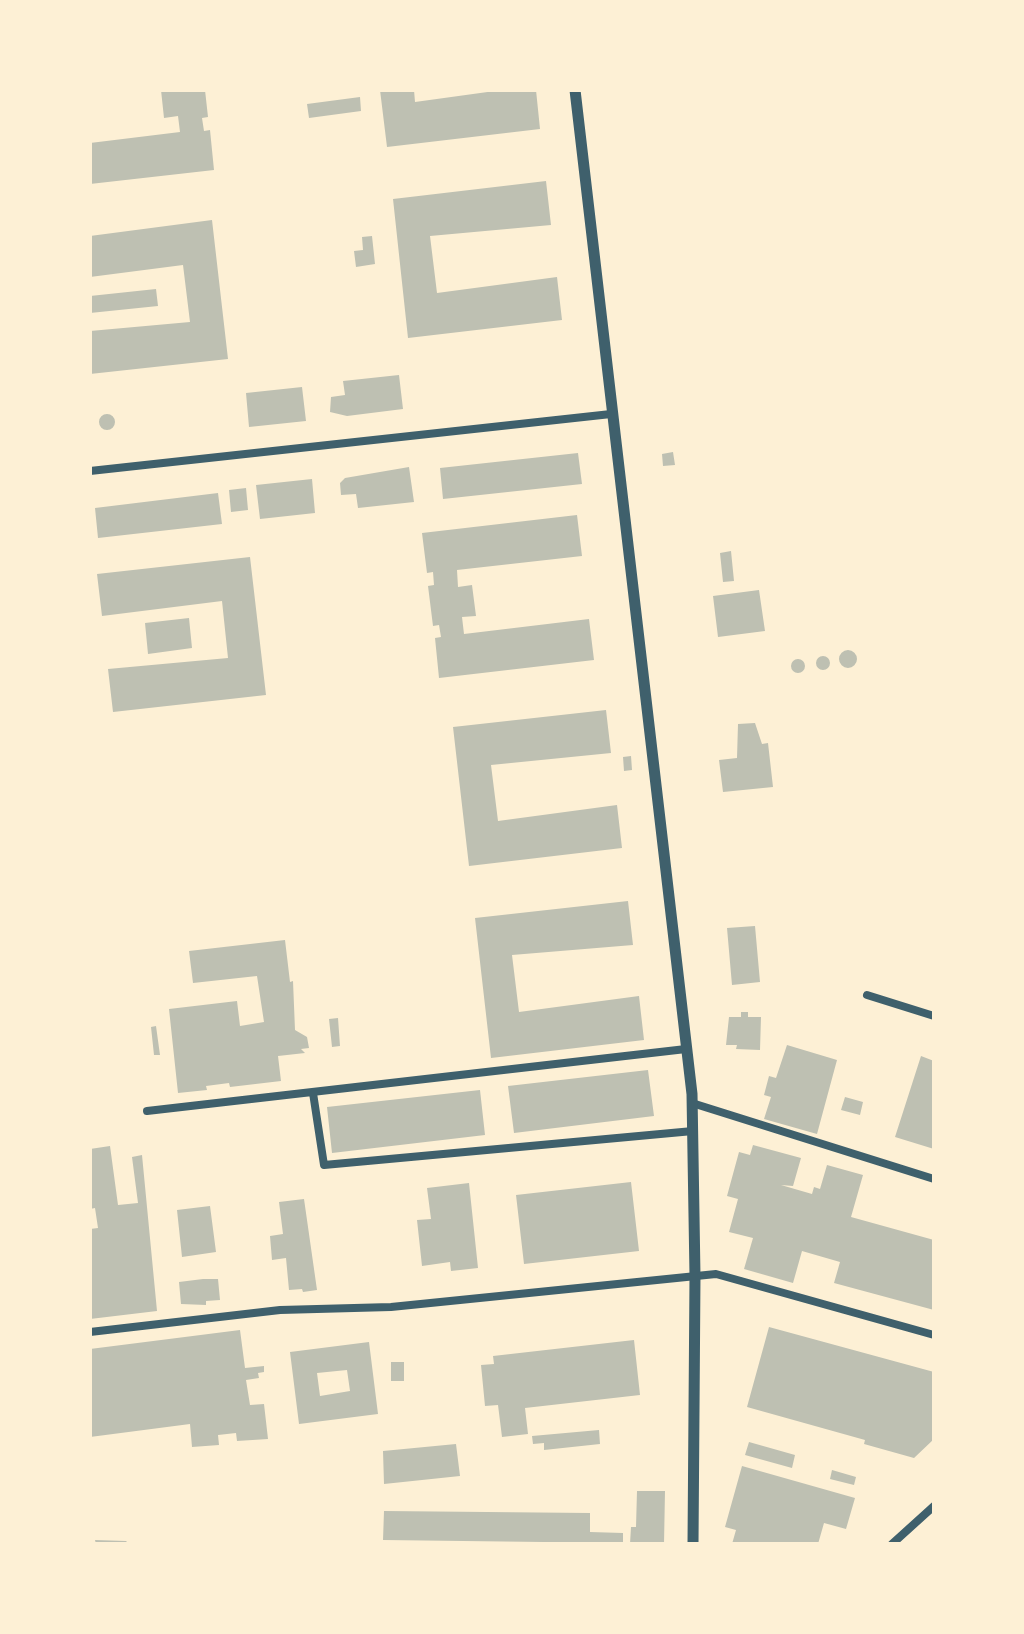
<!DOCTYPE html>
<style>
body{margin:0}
#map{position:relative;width:1024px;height:1634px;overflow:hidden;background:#fdf0d5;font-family:"Source Sans 3",sans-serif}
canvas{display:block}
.frame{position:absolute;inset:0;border:92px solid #fdf0d5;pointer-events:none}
</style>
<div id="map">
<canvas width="1024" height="1634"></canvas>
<div class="frame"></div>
</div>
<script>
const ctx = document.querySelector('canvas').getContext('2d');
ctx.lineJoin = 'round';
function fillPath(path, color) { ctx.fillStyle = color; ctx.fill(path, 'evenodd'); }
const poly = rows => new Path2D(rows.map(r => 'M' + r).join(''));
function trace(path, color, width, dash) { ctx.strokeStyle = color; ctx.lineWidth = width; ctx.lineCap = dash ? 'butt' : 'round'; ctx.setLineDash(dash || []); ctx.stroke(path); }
fillPath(poly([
 [161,90,205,90,208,117,202,118,204,131,210,130,214,170,90,184,90,143,180,132,178,116,164,118],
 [380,90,414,90,415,102,502,90,536,90,540,129,387,147],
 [360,97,361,111,309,118,307,104],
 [546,181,551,225,430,236,437,293,557,277,562,320,408,338,393,199],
 [212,220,228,359,90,374,90,331,190,322,183,265,90,277,90,236],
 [372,236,375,264,356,267,354,251,363,250,362,237],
 [156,289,158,306,90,313,90,296],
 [399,375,403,409,347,416,330,412,331,397,345,395,343,381],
 [302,387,306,421,249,427,246,393],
 '99 422a8 8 0 1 1 16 0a8 8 0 1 1-16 0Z',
 [673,452,675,465,663,466,662,454],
 [578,453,582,484,443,499,440,468],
 [409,467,414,502,358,508,356,494,341,495,340,483,345,478],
 [312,479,315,513,260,519,256,485],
 [246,488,248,510,231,512,229,490],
 [218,493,222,524,98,538,95,508],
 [577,515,582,556,457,570,458,587,472,585,476,616,462,617,464,634,589,619,594,660,439,678,435,638,441,637,439,625,433,626,428,586,434,585,433,572,427,573,422,533],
 [731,551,734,581,723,582,720,553],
 [250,557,266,695,113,712,108,669,228,658,222,601,102,616,97,574],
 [759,590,765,631,718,637,713,596],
 [189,618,192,648,148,654,145,623],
 '839 659a9 9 0 1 1 18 0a9 9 0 1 1-18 0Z',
 '816 663a7 7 0 1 1 14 0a7 7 0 1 1-14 0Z',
 '791 666a7 7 0 1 1 14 0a7 7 0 1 1-14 0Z',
 [606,710,611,753,491,765,498,821,617,805,622,848,469,866,453,727],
 [755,723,762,744,768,743,773,787,723,792,719,760,737,758,738,724],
 [631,756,632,770,624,771,623,757],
 [628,901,633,945,512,955,519,1012,639,996,644,1040,491,1058,475,918],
 [755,926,760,982,732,985,727,928],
 [285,940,290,982,293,981,295,1030,307,1037,309,1048,301,1049,305,1053,278,1056,281,1081,230,1087,229,1083,206,1086,207,1090,178,1093,169,1009,237,1001,240,1026,264,1022,257,976,193,983,189,951],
 [741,1012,748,1012,748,1017,761,1017,760,1050,736,1049,737,1045,726,1045,729,1017,741,1017],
 [338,1018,340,1046,332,1047,329,1019],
 [156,1026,160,1055,154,1055,151,1027],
 [787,1045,837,1060,817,1134,764,1119,771,1097,764,1095,769,1076,776,1078],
 [921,1056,934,1061,934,1149,895,1137],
 [648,1070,654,1116,514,1133,508,1086],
 [480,1090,485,1135,332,1153,327,1107],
 [845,1097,863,1102,860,1115,841,1110],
 [753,1145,801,1158,793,1186,781,1185,812,1194,814,1187,820,1189,827,1165,863,1175,851,1217,934,1240,934,1310,834,1283,840,1262,802,1251,793,1283,744,1269,753,1238,729,1232,738,1199,727,1196,739,1152,750,1155],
 [110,1146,118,1205,138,1203,132,1157,142,1155,157,1311,90,1319,90,1229,98,1228,95,1208,90,1209,90,1149],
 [631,1182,639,1251,524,1264,516,1195],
 [469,1183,478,1268,451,1271,450,1262,422,1266,417,1220,431,1219,427,1188],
 [304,1199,317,1290,303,1292,302,1289,289,1290,286,1258,272,1260,270,1236,283,1234,279,1202],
 [210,1206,216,1252,182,1257,177,1210],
 [203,1279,218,1279,220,1300,206,1301,206,1305,181,1304,179,1282],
 [769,1327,934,1372,934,1439,914,1458,864,1444,865,1440,747,1407],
 [240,1330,245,1368,264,1366,264,1372,258,1373,259,1378,246,1380,250,1405,264,1404,268,1439,237,1441,236,1433,218,1435,219,1445,192,1447,190,1424,90,1437,90,1349],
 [634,1340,640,1395,525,1408,528,1434,502,1437,498,1405,485,1406,481,1365,494,1364,493,1356],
 [369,1342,378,1414,299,1424,290,1352],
 [347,1370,350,1391,320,1396,317,1373],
 [391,1362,404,1362,404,1381,391,1381],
 [599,1430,600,1444,544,1450,544,1443,533,1444,532,1436],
 [749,1442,795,1455,792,1468,745,1455],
 [456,1444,460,1476,384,1484,383,1451],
 [742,1466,855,1498,846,1529,824,1523,818,1544,732,1544,736,1530,725,1527],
 [832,1470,856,1477,854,1485,830,1479],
 [637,1491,665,1491,664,1544,630,1544,631,1527,636,1527],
 [384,1511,590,1513,590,1532,623,1533,623,1543,383,1540],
 [95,1540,126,1541,129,1544,96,1544]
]), '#bec0b2');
trace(poly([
 [90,471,611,414],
 [867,995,934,1016],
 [313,1093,324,1165,693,1131],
 [692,1103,934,1179],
 [147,1111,686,1049],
 [90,1332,280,1310,391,1307,716,1274,934,1335],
 [892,1544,934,1506]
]), '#3f606c', 8);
trace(poly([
 [575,90,692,1094,695,1276,693,1544]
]), '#3f606c', 11);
</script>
